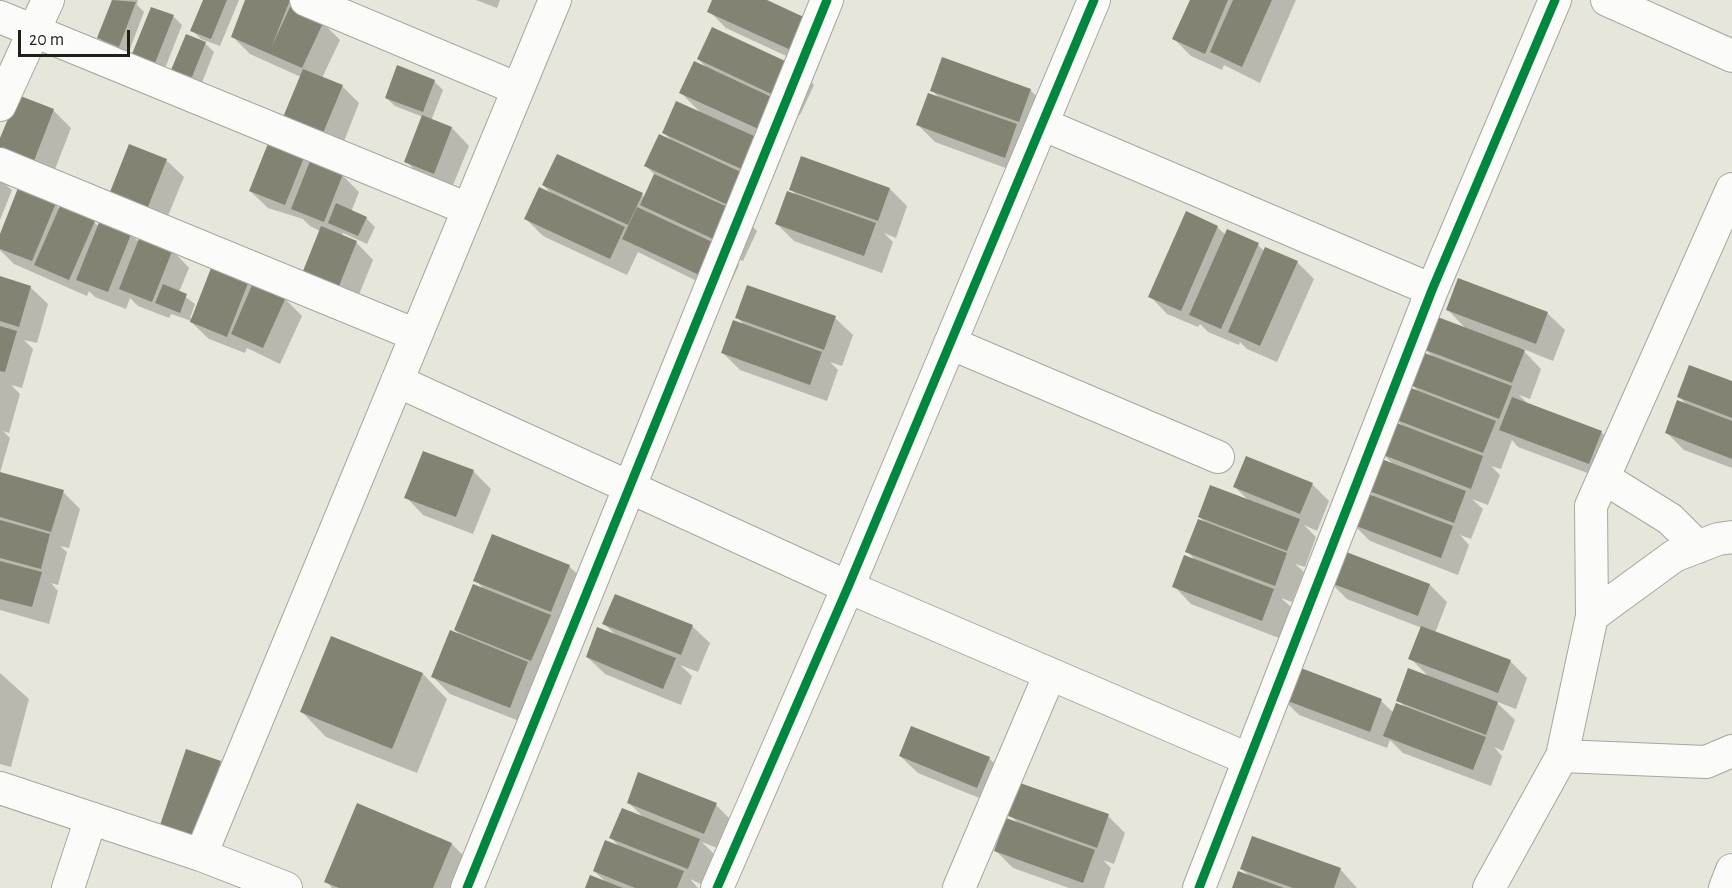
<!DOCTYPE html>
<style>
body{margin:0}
#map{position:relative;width:1732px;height:888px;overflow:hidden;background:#e6e7da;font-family:"Alegreya Sans",sans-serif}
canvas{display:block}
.scale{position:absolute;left:18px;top:30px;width:112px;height:27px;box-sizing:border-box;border:3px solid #1f2018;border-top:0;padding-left:8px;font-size:18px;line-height:21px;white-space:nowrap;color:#1f2018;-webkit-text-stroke:4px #fff;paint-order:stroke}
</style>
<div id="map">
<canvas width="1732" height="888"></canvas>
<div class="scale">20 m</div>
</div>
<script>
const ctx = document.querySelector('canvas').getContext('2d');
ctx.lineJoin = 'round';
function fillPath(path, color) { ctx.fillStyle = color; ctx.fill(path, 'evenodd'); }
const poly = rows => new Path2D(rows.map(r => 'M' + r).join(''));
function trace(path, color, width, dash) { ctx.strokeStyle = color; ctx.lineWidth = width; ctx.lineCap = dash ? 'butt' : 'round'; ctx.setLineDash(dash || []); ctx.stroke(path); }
fillPath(poly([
 [111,0,138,0,137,5,144,12,128,54,107,46,99,38,113,1],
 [205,0,239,0,220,46,201,39,214,52,201,85,182,78,173,69,205,43,192,30],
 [247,0,289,2,299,12,323,23,340,40,322,78,342,86,359,103,339,154,300,139,301,77,250,54,233,37],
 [476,0,500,0,497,8],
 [714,0,763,0,810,67,726,28,709,11],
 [1191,0,1296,0,1260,83,1224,65,1222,70,1191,56,1174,39],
 [152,9,174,17,182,25,164,71,143,62,134,54],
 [698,59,797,68,814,85,800,115,786,109,796,119,748,222,757,231,743,261,729,255,739,265,725,295,638,252,627,275,543,236,526,219,553,195,543,185,642,195,645,198,655,175,646,166,672,141,663,132,702,114,681,93,708,69],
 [434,81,443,90,431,121,452,128,469,146,451,190,423,179,406,161,423,117,395,106,386,98],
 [932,90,1030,90,1048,107,1022,174,935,142,918,125,940,99],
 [18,97,54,111,71,128,52,177,16,163,0,147],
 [304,156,309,162,342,175,359,192,351,212,366,218,375,227,367,244,343,233,342,236,356,242,373,260,356,302,322,288,304,271,320,231,310,226,303,219,268,208,250,191],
 [166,160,184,177,163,228,128,214],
 [0,180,12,190,0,220],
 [791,189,890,189,907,206,896,238,884,233,893,242,882,273,794,241,777,224,798,197],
 [55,204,60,209,94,222,99,227,131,234,139,242,172,250,189,268,179,292,195,304,190,318,193,319,214,265,285,299,302,316,280,364,247,348,245,353,209,339,189,320,171,314,169,318,138,306,130,298,126,309,95,297,89,291,87,296,14,264,0,250,0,238],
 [1217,227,1226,235,1258,245,1265,252,1297,262,1314,279,1277,362,1247,349,1240,342,1239,345,1208,332,1200,324,1198,327,1167,314,1150,296],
 [0,278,30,287,48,304,37,343,24,340,33,349,22,388,11,385,20,394,9,433,3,431,10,438,0,473],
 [748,287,835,318,853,335,842,366,830,362,838,370,827,401,740,370,723,353,745,326,737,317],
 [1448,310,1547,313,1565,330,1553,361,1521,348,1541,369,1530,399,1519,395,1529,405,1601,432,1618,449,1606,480,1518,447,1512,440,1501,469,1491,466,1500,475,1488,505,1472,499,1483,509,1471,539,1460,535,1469,545,1458,575,1370,541,1353,524,1375,498,1366,489,1394,465,1383,454,1405,428,1395,419,1421,394,1411,384,1434,358,1424,348,1468,331],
 [1732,382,1732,468,1684,450,1666,432,1688,406,1679,397],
 [424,453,474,472,491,489,473,534,423,515,406,497],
 [0,473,63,492,80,509,69,548,60,546,67,552,58,585,51,583,58,591,49,624,0,610],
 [1312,484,1329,501,1317,531,1304,525,1316,537,1305,567,1295,564,1304,572,1292,602,1281,598,1291,607,1279,638,1191,604,1174,586,1196,561,1187,551,1207,524,1199,517,1249,501,1235,487],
 [569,566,587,584,568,628,557,623,567,633,549,677,537,672,544,680,527,724,450,694,433,677,462,637,455,630,485,590,475,580],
 [1330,582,1430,585,1447,602,1435,633,1510,661,1527,678,1516,709,1495,701,1515,720,1503,751,1494,747,1502,756,1491,786,1403,753,1390,740,1387,748,1299,715,1282,698,1293,667,1381,701,1394,713,1406,708,1398,700,1429,677,1410,658,1422,628,1347,599],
 [604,624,692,626,710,643,698,672,680,665,692,676,681,705,605,674,587,657,617,636],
 [0,673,29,699,11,767,0,764],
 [423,674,447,699,417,773,326,737,302,712],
 [187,751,221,763,238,780,161,825],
 [900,756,989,758,1006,775,994,804,918,773],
 [628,802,716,805,733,822,722,850,702,842,717,857,705,886,690,879,698,888,587,888,607,883,594,871,622,849,611,838,644,818],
 [358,805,452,844,476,869,468,888,332,888,326,881],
 [1010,815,1108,816,1125,833,1114,864,1103,860,1111,868,1104,888,1069,888,1013,868,995,850,1019,824],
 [1253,838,1340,869,1357,888,1234,888,1250,877,1242,869]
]), '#0003');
fillPath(poly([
 [112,0,136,2,119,47,97,38],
 [203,0,227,0,211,39,190,31],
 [245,0,290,0,272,46,290,7,324,21,302,68,231,37],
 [712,0,767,0,808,19,793,51,707,12],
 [1190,0,1228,0,1205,54,1172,39],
 [1233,0,1272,0,1242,67,1210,52],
 [151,7,174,15,155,63,132,54],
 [712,27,798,67,782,99,697,59],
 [186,34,206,42,192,77,171,70],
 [942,57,1031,89,1019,122,930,91],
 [694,61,780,101,765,132,679,93],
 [397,65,435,80,423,112,385,98],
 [303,69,343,85,321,138,281,122],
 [928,93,1017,124,1005,158,916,125],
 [18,95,54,109,34,161,0,148,0,138],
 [676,101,763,140,748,172,662,133],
 [422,115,452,127,434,174,404,162],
 [659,134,745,174,730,206,644,166],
 [269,141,305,155,285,205,249,191],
 [129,144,167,159,146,212,108,197],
 [557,154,643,193,628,225,542,185],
 [801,156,890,188,878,221,789,190],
 [310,161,343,174,324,222,291,209],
 [654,174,741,213,726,245,640,205],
 [539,187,625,227,610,259,524,219],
 [18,188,56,203,32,261,0,249,0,234],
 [787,191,876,223,864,256,775,224],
 [336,203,367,217,358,236,328,223],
 [60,206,95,221,69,280,34,265],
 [637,207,723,247,708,279,622,239],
 [1186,211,1218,226,1181,311,1148,297],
 [100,220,132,232,108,292,76,280],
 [321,226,357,241,339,286,303,271],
 [1227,229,1259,243,1221,329,1189,315],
 [140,236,173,249,152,302,119,289],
 [1265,247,1298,261,1260,346,1228,332],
 [213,263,250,278,227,337,190,322],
 [0,276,31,286,19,327,0,321],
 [1458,278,1548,312,1536,344,1446,310],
 [253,283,286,297,263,348,231,334],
 [163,284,187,294,180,313,155,303],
 [747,285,836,316,824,350,735,318],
 [1435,316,1525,350,1512,383,1423,349],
 [733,320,822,352,810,385,721,353],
 [0,326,17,331,5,372,0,371],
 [1422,352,1512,386,1499,419,1410,385],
 [1689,365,1732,381,1732,418,1677,397],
 [1406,386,1496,421,1483,453,1394,419],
 [1512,397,1602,431,1589,464,1499,430],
 [1677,400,1732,421,1732,459,1665,433],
 [1394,422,1483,456,1471,489,1381,454],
 [423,451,474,470,456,517,404,498],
 [1246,456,1313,483,1300,514,1233,487],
 [1376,457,1466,491,1454,523,1364,489],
 [0,472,64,490,51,532,0,517],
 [1210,485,1300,519,1287,551,1198,517],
 [1363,492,1453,526,1441,558,1351,524],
 [1198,519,1287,553,1275,586,1185,552],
 [0,520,50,534,41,569,0,558],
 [492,534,570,565,551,612,473,581],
 [1341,550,1430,584,1418,616,1328,582],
 [1184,555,1274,589,1262,621,1172,587],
 [0,561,42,572,32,607,0,599],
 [473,584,551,615,531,661,454,630],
 [615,594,693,625,681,655,602,624],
 [1421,626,1511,660,1498,693,1408,659],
 [597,627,676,658,663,689,586,657],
 [450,630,528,662,510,708,431,677],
 [331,636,423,673,392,749,300,712],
 [1293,665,1382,699,1370,732,1280,698],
 [1408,668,1498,702,1486,735,1396,701],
 [1396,703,1486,737,1473,770,1383,736],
 [911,726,990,757,977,788,899,756],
 [186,749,221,761,195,837,160,825],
 [638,772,717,803,704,834,627,803],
 [1020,783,1109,814,1097,848,1008,816],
 [357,803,452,843,433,888,339,888,324,882],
 [622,808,700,839,688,869,609,838],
 [1006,818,1095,850,1083,883,994,851],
 [1252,836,1341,868,1334,888,1293,888,1240,869],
 [605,840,684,871,677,888,635,888,593,871],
 [1238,871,1284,888,1232,888],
 [590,875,623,888,585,888]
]), '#828373');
const street = poly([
 [306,0,518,89],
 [1607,0,1732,56],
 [0,17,468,209],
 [0,105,48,0],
 [1042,124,1432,290],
 [0,164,416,335],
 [950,343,1218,457],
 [397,381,848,587,1248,759],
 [1604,478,1670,519,1698,547],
 [1592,616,1674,556,1718,539,1732,537],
 [1562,756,1706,762,1732,751],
 [0,788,201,855,286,888],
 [201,855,555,0],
 [68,888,91,818],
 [467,888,827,0],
 [717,888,848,587,1094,0],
 [959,888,1049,676],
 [1199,888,1432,290,1555,0],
 [1489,888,1562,756,1592,616,1591,506,1732,189],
 [1725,888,1732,870]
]);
trace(street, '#a6a79e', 34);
trace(street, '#fbfbf9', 32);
trace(poly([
 [467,888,827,0],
 [717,888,848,587,1094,0],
 [1199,888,1432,290,1555,0]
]), '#00873e', 9);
</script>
